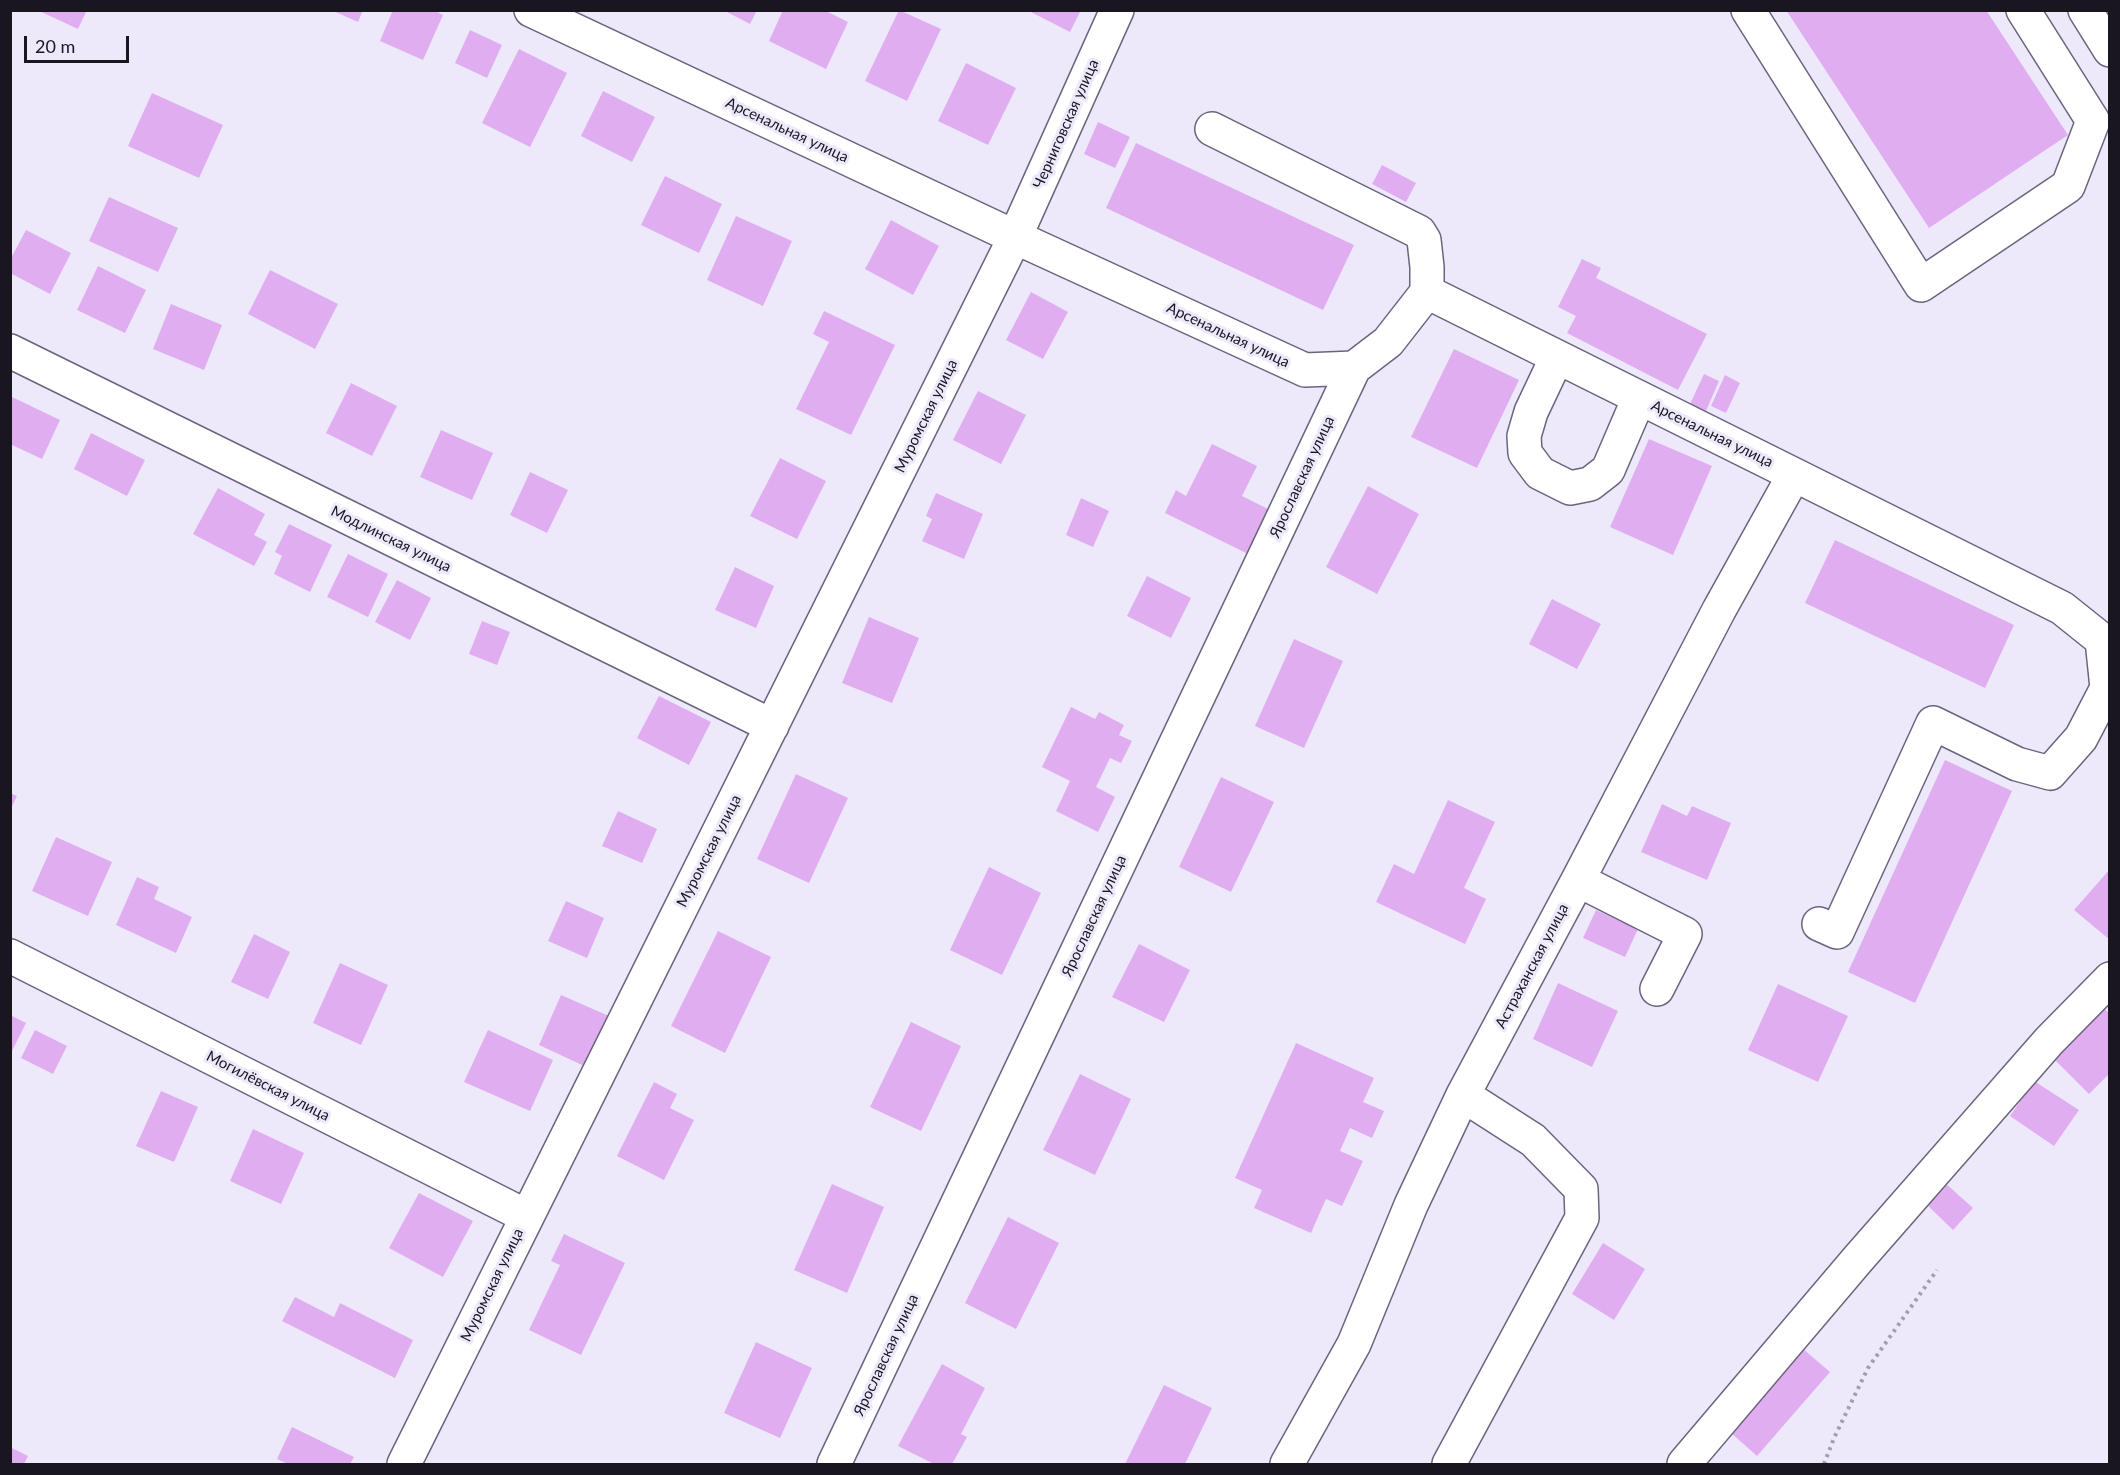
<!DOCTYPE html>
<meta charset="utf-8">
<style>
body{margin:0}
#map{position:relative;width:2120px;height:1475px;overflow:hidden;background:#ede9fb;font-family:Lato,sans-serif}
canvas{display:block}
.frame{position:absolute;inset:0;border:12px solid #191620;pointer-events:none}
.scale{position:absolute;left:24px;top:36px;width:105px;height:27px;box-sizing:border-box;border:3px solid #191620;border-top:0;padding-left:8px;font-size:18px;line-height:21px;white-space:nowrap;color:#191620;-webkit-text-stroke:4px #ede9fb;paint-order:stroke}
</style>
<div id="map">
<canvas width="2120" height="1475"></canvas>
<div class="frame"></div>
<div class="scale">20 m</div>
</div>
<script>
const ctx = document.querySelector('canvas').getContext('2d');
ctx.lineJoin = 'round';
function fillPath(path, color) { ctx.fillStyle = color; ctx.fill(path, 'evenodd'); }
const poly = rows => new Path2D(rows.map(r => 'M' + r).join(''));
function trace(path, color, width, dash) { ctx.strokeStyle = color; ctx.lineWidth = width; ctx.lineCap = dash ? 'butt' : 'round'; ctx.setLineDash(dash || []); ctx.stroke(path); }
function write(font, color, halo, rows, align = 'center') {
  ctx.font = font + ' Lato,sans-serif'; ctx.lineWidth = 6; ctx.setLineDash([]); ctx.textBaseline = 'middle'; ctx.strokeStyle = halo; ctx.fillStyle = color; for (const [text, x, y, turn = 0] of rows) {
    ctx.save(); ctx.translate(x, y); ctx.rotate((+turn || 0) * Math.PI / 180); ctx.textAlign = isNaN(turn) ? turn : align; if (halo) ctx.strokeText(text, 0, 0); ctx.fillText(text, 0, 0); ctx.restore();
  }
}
fillPath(poly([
 [37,10,87,10,78,29],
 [331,10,363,10,358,22],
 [393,10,433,10,443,15,423,60,380,41],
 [723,10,757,10,750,24],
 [783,10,824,10,848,22,826,69,769,41],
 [899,10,941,29,907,101,865,81],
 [1027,10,1081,10,1070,32],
 [1786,10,1986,10,2068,135,1929,228],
 [470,30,502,45,487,78,455,63],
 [519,49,567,73,530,147,482,123],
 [966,63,1016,88,988,145,938,121],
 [603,91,655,117,632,162,581,136],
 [152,93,223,125,199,178,128,146],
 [1098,122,1130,137,1115,168,1084,154],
 [1136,143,1354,245,1323,310,1106,208],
 [1382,165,1416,183,1406,202,1372,184],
 [665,176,722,204,699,253,641,225],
 [109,197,178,228,158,272,89,241],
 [736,216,792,241,763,306,707,280],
 [891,220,939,246,913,295,865,269],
 [26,230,71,253,50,294,10,273,10,260],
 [1582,259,1601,268,1596,278,1707,334,1678,390,1567,333,1576,316,1558,307],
 [98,266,146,290,125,333,77,310],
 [270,270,338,304,315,349,248,314],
 [1031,292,1068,312,1043,359,1006,340],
 [171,304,222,325,204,370,153,349],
 [824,311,895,345,851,435,796,409,829,342,813,334],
 [1454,349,1519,380,1477,468,1411,437],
 [1704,374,1719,381,1706,411,1690,404],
 [1725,375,1740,383,1726,413,1711,406],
 [351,383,397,406,372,456,326,433],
 [978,391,1026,415,1001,464,953,440],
 [10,396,60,420,42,459,10,444],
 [441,430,493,453,472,500,420,477],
 [91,433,145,460,127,496,74,469],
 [1649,439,1712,466,1673,555,1610,527],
 [1212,444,1257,466,1242,496,1270,510,1248,554,1165,513,1176,490,1186,496],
 [780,458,826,481,797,539,750,516],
 [530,472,568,490,547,533,510,515],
 [1368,486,1419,514,1377,594,1326,567],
 [218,488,265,514,254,535,267,542,254,566,193,534],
 [936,493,983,514,964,559,922,541,932,519,926,516],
 [1081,498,1109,511,1093,547,1066,535],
 [289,524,332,545,310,592,274,574,282,556,275,552],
 [1835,540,2014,625,1985,688,1805,603],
 [348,554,388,574,368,617,327,597],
 [735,567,774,586,756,628,715,610],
 [1147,576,1191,598,1171,638,1127,616],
 [397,580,431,598,410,640,375,622],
 [1552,599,1601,624,1577,669,1529,644],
 [869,617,919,638,892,703,842,683],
 [482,621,510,632,497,665,469,654],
 [1294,639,1343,661,1304,748,1255,726],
 [659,696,711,722,689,765,637,738],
 [1071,707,1095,719,1099,712,1124,725,1119,735,1132,741,1121,763,1110,758,1096,787,1115,797,1098,832,1056,811,1070,781,1042,767],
 [1945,760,2012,791,1915,1003,1848,972],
 [796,774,848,798,809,883,757,859],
 [1221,777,1274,802,1231,892,1179,867],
 [10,793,17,796,10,810],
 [1448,800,1495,822,1464,888,1486,899,1465,944,1376,902,1394,864,1414,874],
 [1662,804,1687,816,1692,806,1731,823,1707,880,1641,852],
 [618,811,657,829,642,863,602,846],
 [56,837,112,862,88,916,32,891],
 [989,867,1041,893,1002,975,950,950],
 [2110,869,2110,940,2074,910],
 [137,877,159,887,154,899,192,917,176,953,116,925],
 [566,901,604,918,587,958,548,941],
 [1596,910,1638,929,1625,957,1583,938],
 [718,931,771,957,725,1053,671,1026],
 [254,934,290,952,268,999,231,982],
 [1139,944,1190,970,1164,1022,1112,997],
 [340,963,388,985,361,1045,313,1023],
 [1558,983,1618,1011,1592,1067,1533,1039],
 [1778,984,1848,1016,1818,1082,1748,1050],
 [561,995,618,1020,595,1071,539,1045],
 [2103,1007,2110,1014,2110,1073,2089,1094,2053,1058],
 [10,1015,26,1023,10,1055],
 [911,1022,961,1046,921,1131,870,1107],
 [35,1030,67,1046,53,1074,21,1058],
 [488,1030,553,1060,530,1111,464,1082],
 [1296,1043,1374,1078,1363,1102,1384,1111,1372,1138,1350,1128,1340,1151,1363,1161,1342,1206,1326,1199,1311,1233,1254,1208,1262,1190,1235,1178],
 [1080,1074,1131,1099,1095,1175,1043,1150],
 [2034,1081,2079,1110,2054,1146,2010,1116],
 [654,1082,677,1094,670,1108,694,1120,664,1180,617,1156],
 [161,1091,198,1107,174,1162,136,1146],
 [253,1129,304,1153,281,1204,230,1181],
 [1944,1182,1973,1208,1953,1230,1925,1203],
 [832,1184,884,1207,847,1293,794,1270],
 [419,1193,473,1221,443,1277,389,1248],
 [1008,1217,1059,1243,1016,1329,965,1303],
 [564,1234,625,1263,581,1355,529,1330,560,1265,551,1261],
 [1603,1243,1645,1269,1614,1320,1572,1294],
 [295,1297,334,1317,340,1303,413,1340,395,1378,282,1321],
 [756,1342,812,1368,780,1438,724,1413],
 [1802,1348,1830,1372,1757,1456,1730,1432],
 [942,1364,985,1388,961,1434,967,1437,952,1464,934,1464,898,1446],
 [1164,1385,1212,1408,1185,1464,1125,1464],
 [292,1427,354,1457,350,1464,288,1464,277,1459],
 [10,1447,28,1456,24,1464,10,1464]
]), '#e1adf1');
const minor = poly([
 [531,10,1015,237,1305,370,1354,368,1388,342,1427,292,2062,608,2102,640,2107,688,2081,738,2050,773,2017,764,1933,723,1837,932,1819,924],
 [1748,10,1921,285,2068,186,2093,121,2023,10],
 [2085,10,2110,50],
 [1212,129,1419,232,1424,240,1427,267,1427,292],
 [10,351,772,726],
 [1557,357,1531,412,1524,436,1525,453,1540,473,1570,488,1590,484,1608,470,1639,398],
 [1578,880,1685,934,1657,989],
 [10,956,526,1216],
 [404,1464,1015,237,1117,10],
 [834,1464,1354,368],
 [1287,1464,1354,1344,1411,1205,1463,1095,1578,880,1719,610,1794,475],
 [1449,1464,1582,1218,1581,1189,1533,1140,1463,1095],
 [1684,1464,1858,1259,2049,1041,2110,979]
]);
trace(minor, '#6b647e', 36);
trace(poly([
 [1824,1464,1834,1438,1868,1368,1937,1270]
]), '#a29ead', 4, [3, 4.5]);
trace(minor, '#fff', 33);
write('15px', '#191620', '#ede9fb', [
 ["Черниговская улица",1066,124,-66],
 ["Арсенальная улица",787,130,25],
 ["Арсенальная улица",1228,335,25],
 ["Муромская улица",926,416,-64],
 ["Арсенальная улица",1712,434,26],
 ["Ярославская улица",1302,477,-65],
 ["Модлинская улица",391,539,26],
 ["Муромская улица",709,851,-63],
 ["Ярославская улица",1094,916,-65],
 ["Астраханская улица",1532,966,-62],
 ["Могилёвская улица",268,1086,27],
 ["Муромская улица",492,1285,-64],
 ["Ярославская улица",886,1355,-65]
]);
</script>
